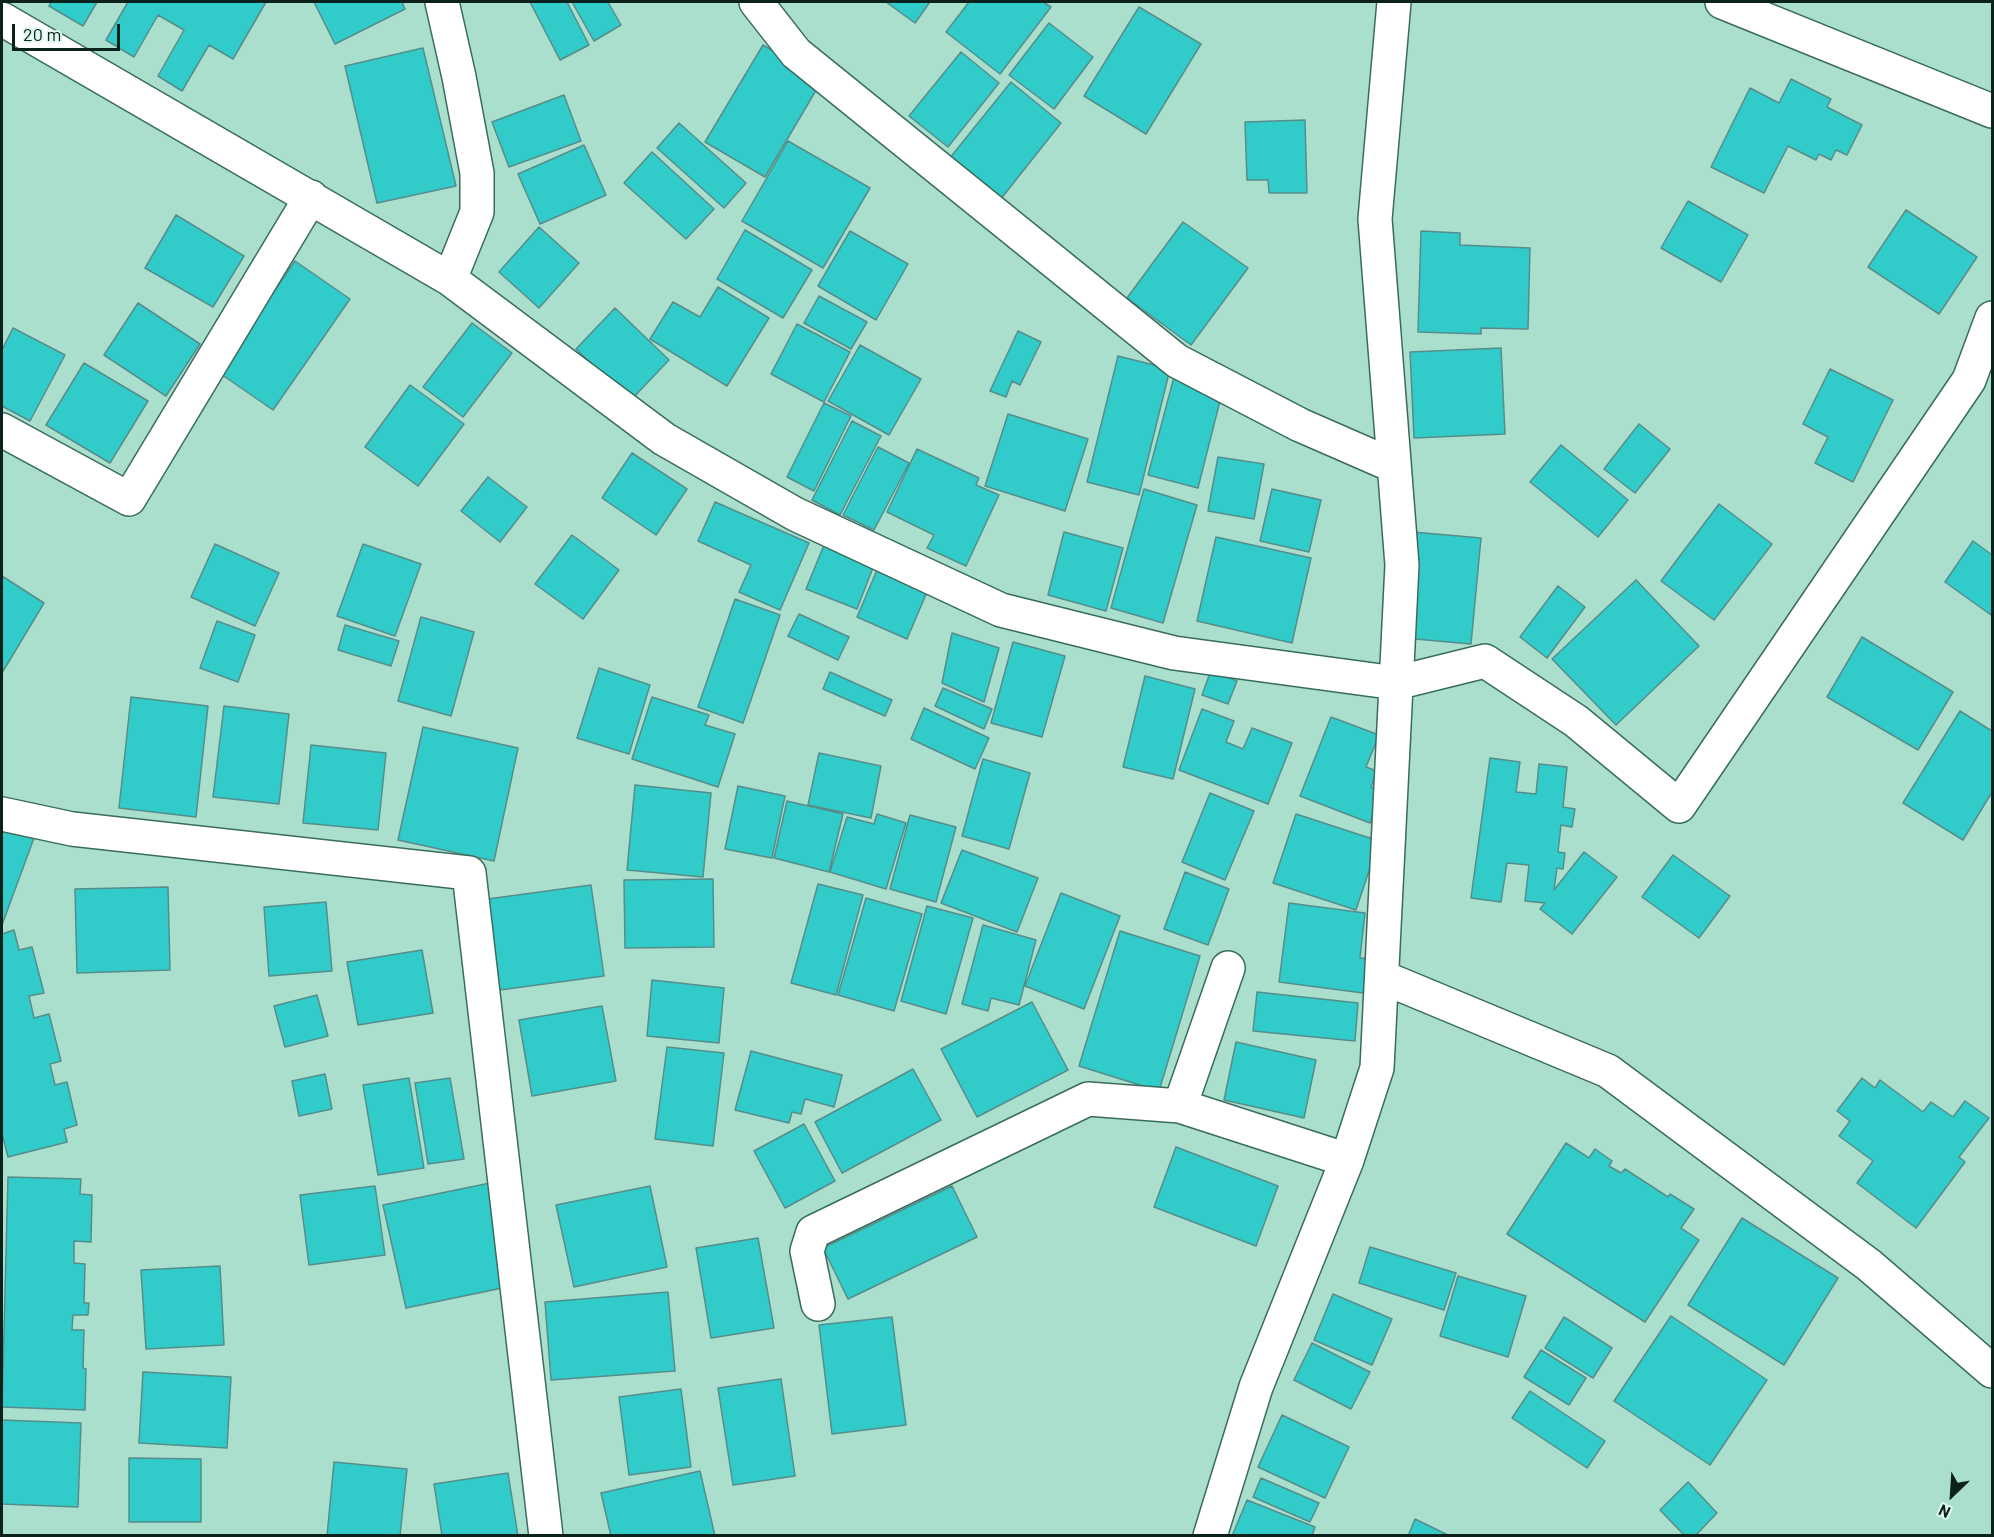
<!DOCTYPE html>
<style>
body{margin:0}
#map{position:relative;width:1994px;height:1537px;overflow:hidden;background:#aadfce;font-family:Barlow,sans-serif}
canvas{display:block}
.frame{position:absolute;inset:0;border:3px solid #0b211b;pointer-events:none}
.north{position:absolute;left:1922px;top:1465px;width:60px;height:60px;-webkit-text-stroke:4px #dff9f0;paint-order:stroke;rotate:205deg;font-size:16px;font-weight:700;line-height:24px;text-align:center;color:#0b211b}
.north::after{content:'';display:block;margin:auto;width:21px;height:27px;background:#0b211b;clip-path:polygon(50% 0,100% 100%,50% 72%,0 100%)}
.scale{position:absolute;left:12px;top:24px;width:108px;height:27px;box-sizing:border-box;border:3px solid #0b211b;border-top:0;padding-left:8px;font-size:18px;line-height:21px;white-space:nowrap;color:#0b211b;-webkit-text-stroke:4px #dff9f0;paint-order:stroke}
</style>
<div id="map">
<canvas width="1994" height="1537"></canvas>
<div class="frame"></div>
<div class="north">N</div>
<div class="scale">20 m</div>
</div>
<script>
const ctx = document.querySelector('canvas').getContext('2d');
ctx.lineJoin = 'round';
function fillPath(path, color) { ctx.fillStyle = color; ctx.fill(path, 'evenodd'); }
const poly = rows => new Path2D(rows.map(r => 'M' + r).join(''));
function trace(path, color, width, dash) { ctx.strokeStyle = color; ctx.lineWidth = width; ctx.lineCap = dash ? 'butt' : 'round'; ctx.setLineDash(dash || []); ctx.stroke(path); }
const building = poly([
 [51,2,97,2,83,26,49,6,51,2],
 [128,2,266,2,233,59,209,45,182,91,158,76,184,30,158,15,134,57,106,40,128,2],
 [314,2,402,2,405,9,335,44,314,2],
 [530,2,567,2,589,45,560,60,530,2],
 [572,2,608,2,621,25,594,41,572,2],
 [886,2,930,2,915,23,886,2],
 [969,2,1043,2,1051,7,1000,74,946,32,969,2],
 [1139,7,1201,44,1146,134,1084,96,1139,7],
 [1049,23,1093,57,1054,109,1009,75,1049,23],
 [763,45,822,80,765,177,705,142,763,45],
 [423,48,456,186,377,203,345,66,423,48],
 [961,52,999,83,948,147,909,116,961,52],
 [1791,79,1831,99,1827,107,1862,125,1847,155,1836,150,1831,160,1819,154,1816,160,1788,146,1764,193,1711,167,1750,88,1779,103,1791,79],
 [1011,82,1061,123,1000,200,949,159,1011,82],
 [564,95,581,141,509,167,492,122,564,95],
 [1305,120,1307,193,1269,193,1268,180,1247,180,1245,122,1305,120],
 [679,123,746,183,724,208,657,148,679,123],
 [788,141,870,188,823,268,742,221,788,141],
 [584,145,606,195,540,224,518,174,584,145],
 [652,152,714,209,686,239,624,183,652,152],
 [1688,201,1748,235,1721,282,1661,248,1688,201],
 [1906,210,1977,257,1939,314,1868,267,1906,210],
 [176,215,244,256,213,307,145,268,176,215],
 [1183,222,1248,268,1191,345,1127,298,1183,222],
 [539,227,579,263,539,308,499,272,539,227],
 [745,230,812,270,783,318,717,279,745,230],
 [850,231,908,264,876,320,818,286,850,231],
 [1421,231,1460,233,1460,245,1530,248,1528,329,1481,328,1481,334,1418,332,1421,231],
 [295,261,350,299,273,410,218,372,295,261],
 [718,287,769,318,727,386,650,339,673,302,700,317,718,287],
 [819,296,867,322,851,349,804,323,819,296],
 [138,303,200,344,166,396,104,355,138,303],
 [615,308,669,360,630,401,576,349,615,308],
 [472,323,512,353,463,417,423,387,472,323],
 [797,324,850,352,824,402,771,374,797,324],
 [13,328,65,355,30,421,2,406,2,350,13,328],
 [1018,331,1041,342,1020,385,1012,381,1006,397,990,391,1018,331],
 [860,345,921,379,889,435,828,401,860,345],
 [1501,348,1505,434,1414,438,1410,352,1501,348],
 [1118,356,1170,369,1139,495,1087,482,1118,356],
 [84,363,148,401,110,463,46,425,84,363],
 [1830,369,1893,400,1853,482,1815,463,1828,437,1803,424,1830,369],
 [1174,377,1223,389,1198,488,1148,475,1174,377],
 [410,385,464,424,418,486,365,447,410,385],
 [824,403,851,416,814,491,787,477,824,403],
 [1008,414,1088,439,1065,511,985,486,1008,414],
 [852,421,881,436,840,515,812,500,852,421],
 [1639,424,1670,449,1635,493,1604,469,1639,424],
 [1561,445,1628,500,1598,537,1530,482,1561,445],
 [878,447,909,463,874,530,843,515,878,447],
 [917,449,979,478,976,485,999,495,966,566,927,548,934,535,887,512,917,449],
 [632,453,687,489,656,535,602,498,632,453],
 [1218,457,1264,464,1254,519,1208,511,1218,457],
 [488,477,527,507,500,542,461,511,488,477],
 [1144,489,1197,505,1163,623,1111,608,1144,489],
 [1272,489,1321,500,1309,552,1260,541,1272,489],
 [715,502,809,543,780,610,739,592,751,565,698,541,715,502],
 [1719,504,1772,544,1714,620,1661,581,1719,504],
 [1064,532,1123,548,1106,611,1048,595,1064,532],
 [1413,532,1481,538,1471,644,1404,638,1413,532],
 [572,535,619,570,583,619,535,584,572,535],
 [1216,537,1311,558,1292,643,1197,621,1216,537],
 [1973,541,1992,555,1992,612,1991,615,1945,582,1973,541],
 [215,544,279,573,255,626,191,597,215,544],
 [363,544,421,564,395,636,337,616,363,544],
 [824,545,874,565,857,609,806,589,824,545],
 [877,570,927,592,907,639,857,617,877,570],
 [2,576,44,603,2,673,2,576],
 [1636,580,1699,646,1616,725,1552,659,1636,580],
 [1558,586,1585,607,1547,658,1520,637,1558,586],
 [735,599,780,615,743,723,698,707,735,599],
 [799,614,849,637,838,660,788,636,799,614],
 [421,617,474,632,451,716,398,701,421,617],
 [217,621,255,635,238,682,200,668,217,621],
 [345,625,399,641,391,666,338,650,345,625],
 [952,633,999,648,984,702,942,683,952,633],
 [1862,637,1953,692,1918,750,1827,697,1862,637],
 [1013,642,1065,656,1042,737,991,723,1013,642],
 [599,668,650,685,629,754,577,738,599,668],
 [1211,670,1237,681,1228,704,1202,695,1211,670],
 [830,672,892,700,885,716,823,689,830,672],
 [1145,676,1195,689,1173,779,1123,767,1145,676],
 [943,688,992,709,984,729,935,706,943,688],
 [131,697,208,706,196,817,119,808,131,697],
 [652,697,709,715,705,725,735,734,718,787,632,759,652,697],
 [224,706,289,714,279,804,213,797,224,706],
 [924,708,989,738,975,769,911,739,924,708],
 [1202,709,1234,721,1226,742,1243,749,1252,728,1292,743,1268,804,1179,770,1202,709],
 [1960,711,1992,731,1992,792,1963,840,1903,803,1960,711],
 [1331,717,1379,735,1366,767,1377,771,1371,787,1382,791,1370,823,1300,796,1331,717],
 [423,727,518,748,494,861,398,840,423,727],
 [311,745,386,753,378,830,303,823,311,745],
 [819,753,881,766,871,818,808,805,819,753],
 [1490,758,1520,762,1516,792,1536,794,1539,764,1567,767,1563,807,1575,809,1572,827,1561,825,1558,852,1565,853,1563,869,1557,868,1554,890,1584,852,1617,877,1572,934,1540,909,1545,903,1525,901,1529,865,1507,863,1501,902,1471,898,1490,758],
 [983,759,1030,773,1009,849,962,836,983,759],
 [635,785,711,793,703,877,627,870,635,785],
 [738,786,785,796,772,858,725,849,738,786],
 [1210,793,1254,811,1225,880,1182,862,1210,793],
 [787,801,843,814,829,872,774,858,787,801],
 [877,814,906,823,886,889,830,872,847,817,874,824,877,814],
 [1296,814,1379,841,1356,910,1273,883,1296,814],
 [910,815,956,827,936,902,890,889,910,815],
 [2,826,34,838,2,925,2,826],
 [962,850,1038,878,1017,932,941,903,962,850],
 [1673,855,1730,896,1699,938,1642,897,1673,855],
 [1185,872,1229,889,1208,945,1164,929,1185,872],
 [713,879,714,947,625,948,624,880,713,879],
 [818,884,863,895,836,995,791,983,818,884],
 [591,885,604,976,485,992,473,901,591,885],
 [168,887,170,970,77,973,75,889,168,887],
 [1061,893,1120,916,1084,1009,1025,986,1061,893],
 [866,898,922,914,894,1011,838,995,866,898],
 [326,902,332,971,269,976,264,907,326,902],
 [1289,903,1365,913,1360,958,1368,959,1363,993,1279,982,1289,903],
 [927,906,973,918,946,1014,901,1001,927,906],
 [983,925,1036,940,1019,1005,991,998,988,1011,962,1004,983,925],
 [14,930,19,950,32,947,44,993,29,996,34,1018,49,1014,61,1061,50,1064,55,1085,67,1082,77,1125,64,1129,67,1142,8,1157,2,1133,2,934,14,930],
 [1120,931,1200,956,1159,1091,1079,1066,1120,931],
 [422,950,433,1013,358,1025,347,962,422,950],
 [652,980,724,988,719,1043,647,1036,652,980],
 [1257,992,1358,1003,1355,1041,1253,1031,1257,992],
 [317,995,328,1036,285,1047,274,1006,317,995],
 [1032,1002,1068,1070,977,1117,941,1049,1032,1002],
 [602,1006,616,1081,532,1096,519,1020,602,1006],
 [1236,1042,1316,1060,1304,1118,1224,1100,1236,1042],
 [667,1047,724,1053,713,1146,655,1139,667,1047],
 [751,1051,842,1075,834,1107,805,1099,801,1114,792,1112,789,1123,735,1110,751,1051],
 [913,1069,941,1120,842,1173,815,1122,913,1069],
 [325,1074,332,1109,299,1116,292,1081,325,1074],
 [409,1078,424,1168,378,1175,363,1085,409,1078],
 [450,1078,464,1159,428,1164,415,1083,450,1078],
 [1862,1078,1875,1088,1880,1080,1923,1112,1931,1102,1953,1117,1965,1101,1989,1118,1959,1157,1965,1162,1916,1228,1857,1183,1873,1161,1839,1136,1850,1121,1837,1111,1862,1078],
 [804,1124,835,1181,785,1208,754,1151,804,1124],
 [1566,1143,1589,1158,1595,1149,1612,1161,1609,1166,1621,1173,1625,1169,1668,1197,1670,1194,1694,1209,1681,1228,1699,1240,1645,1322,1507,1234,1566,1143],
 [1176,1147,1278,1186,1256,1246,1154,1207,1176,1147],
 [8,1177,81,1179,80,1194,92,1195,91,1242,74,1241,74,1263,85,1264,84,1303,89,1303,88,1315,73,1315,72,1330,84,1330,83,1368,86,1369,85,1410,2,1407,8,1177],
 [490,1183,512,1286,406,1308,383,1205,490,1183],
 [375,1186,385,1255,309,1265,300,1195,375,1186],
 [650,1186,667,1267,574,1287,556,1205,650,1186],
 [952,1186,977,1237,848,1299,823,1248,952,1186],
 [1742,1218,1838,1278,1784,1365,1688,1305,1742,1218],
 [758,1238,774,1328,711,1338,696,1248,758,1238],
 [1370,1247,1456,1273,1444,1310,1359,1283,1370,1247],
 [220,1266,224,1345,146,1349,141,1270,220,1266],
 [1458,1276,1526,1296,1508,1357,1440,1336,1458,1276],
 [668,1292,675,1371,551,1380,545,1302,668,1292],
 [1333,1294,1392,1319,1372,1365,1314,1340,1333,1294],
 [1671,1316,1767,1380,1710,1465,1614,1401,1671,1316],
 [892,1317,906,1425,832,1434,819,1325,892,1317],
 [1564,1317,1612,1348,1593,1378,1545,1348,1564,1317],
 [1312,1343,1370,1372,1351,1409,1294,1380,1312,1343],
 [1541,1350,1586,1378,1569,1405,1524,1377,1541,1350],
 [143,1372,231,1377,227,1448,139,1443,143,1372],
 [781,1379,795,1476,733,1485,718,1388,781,1379],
 [681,1389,691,1467,629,1475,619,1397,681,1389],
 [1530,1391,1605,1441,1587,1468,1512,1418,1530,1391],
 [1282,1415,1349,1447,1325,1498,1258,1467,1282,1415],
 [2,1420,81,1423,78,1507,2,1504,2,1420],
 [129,1458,201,1459,201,1522,129,1522,129,1458],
 [334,1462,407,1469,400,1536,327,1536,334,1462],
 [700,1471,715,1536,611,1536,601,1493,700,1471],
 [508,1473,518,1536,442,1536,434,1484,508,1473],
 [1261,1478,1319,1503,1310,1522,1253,1497,1261,1478],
 [1688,1482,1717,1513,1695,1536,1685,1536,1660,1510,1688,1482],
 [1247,1500,1315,1527,1312,1536,1232,1536,1247,1500],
 [1415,1519,1450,1536,1408,1536,1415,1519]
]);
fillPath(building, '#31ccca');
trace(building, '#558d8b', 1.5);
const minor = poly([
 [442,2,459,77,477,173,477,212,450,279],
 [756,2,796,53,1177,361,1300,425,1394,466],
 [1722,2,1992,111],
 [2,19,450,279,664,439,795,514,1001,610,1174,653,1396,683,1485,661,1576,721,1679,806,1969,380,1992,318],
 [2,430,129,499,311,197],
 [2,814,72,829,469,873,546,1536],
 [1382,977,1608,1071,1869,1265,1992,1371],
 [1180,1106,1228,968],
 [818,1304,807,1251,813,1232,1088,1099,1180,1106,1347,1160],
 [1210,1536,1256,1387,1347,1160,1377,1068,1402,565,1375,219,1394,2]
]);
trace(minor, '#3a6c5e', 36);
trace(minor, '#fff', 33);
</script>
